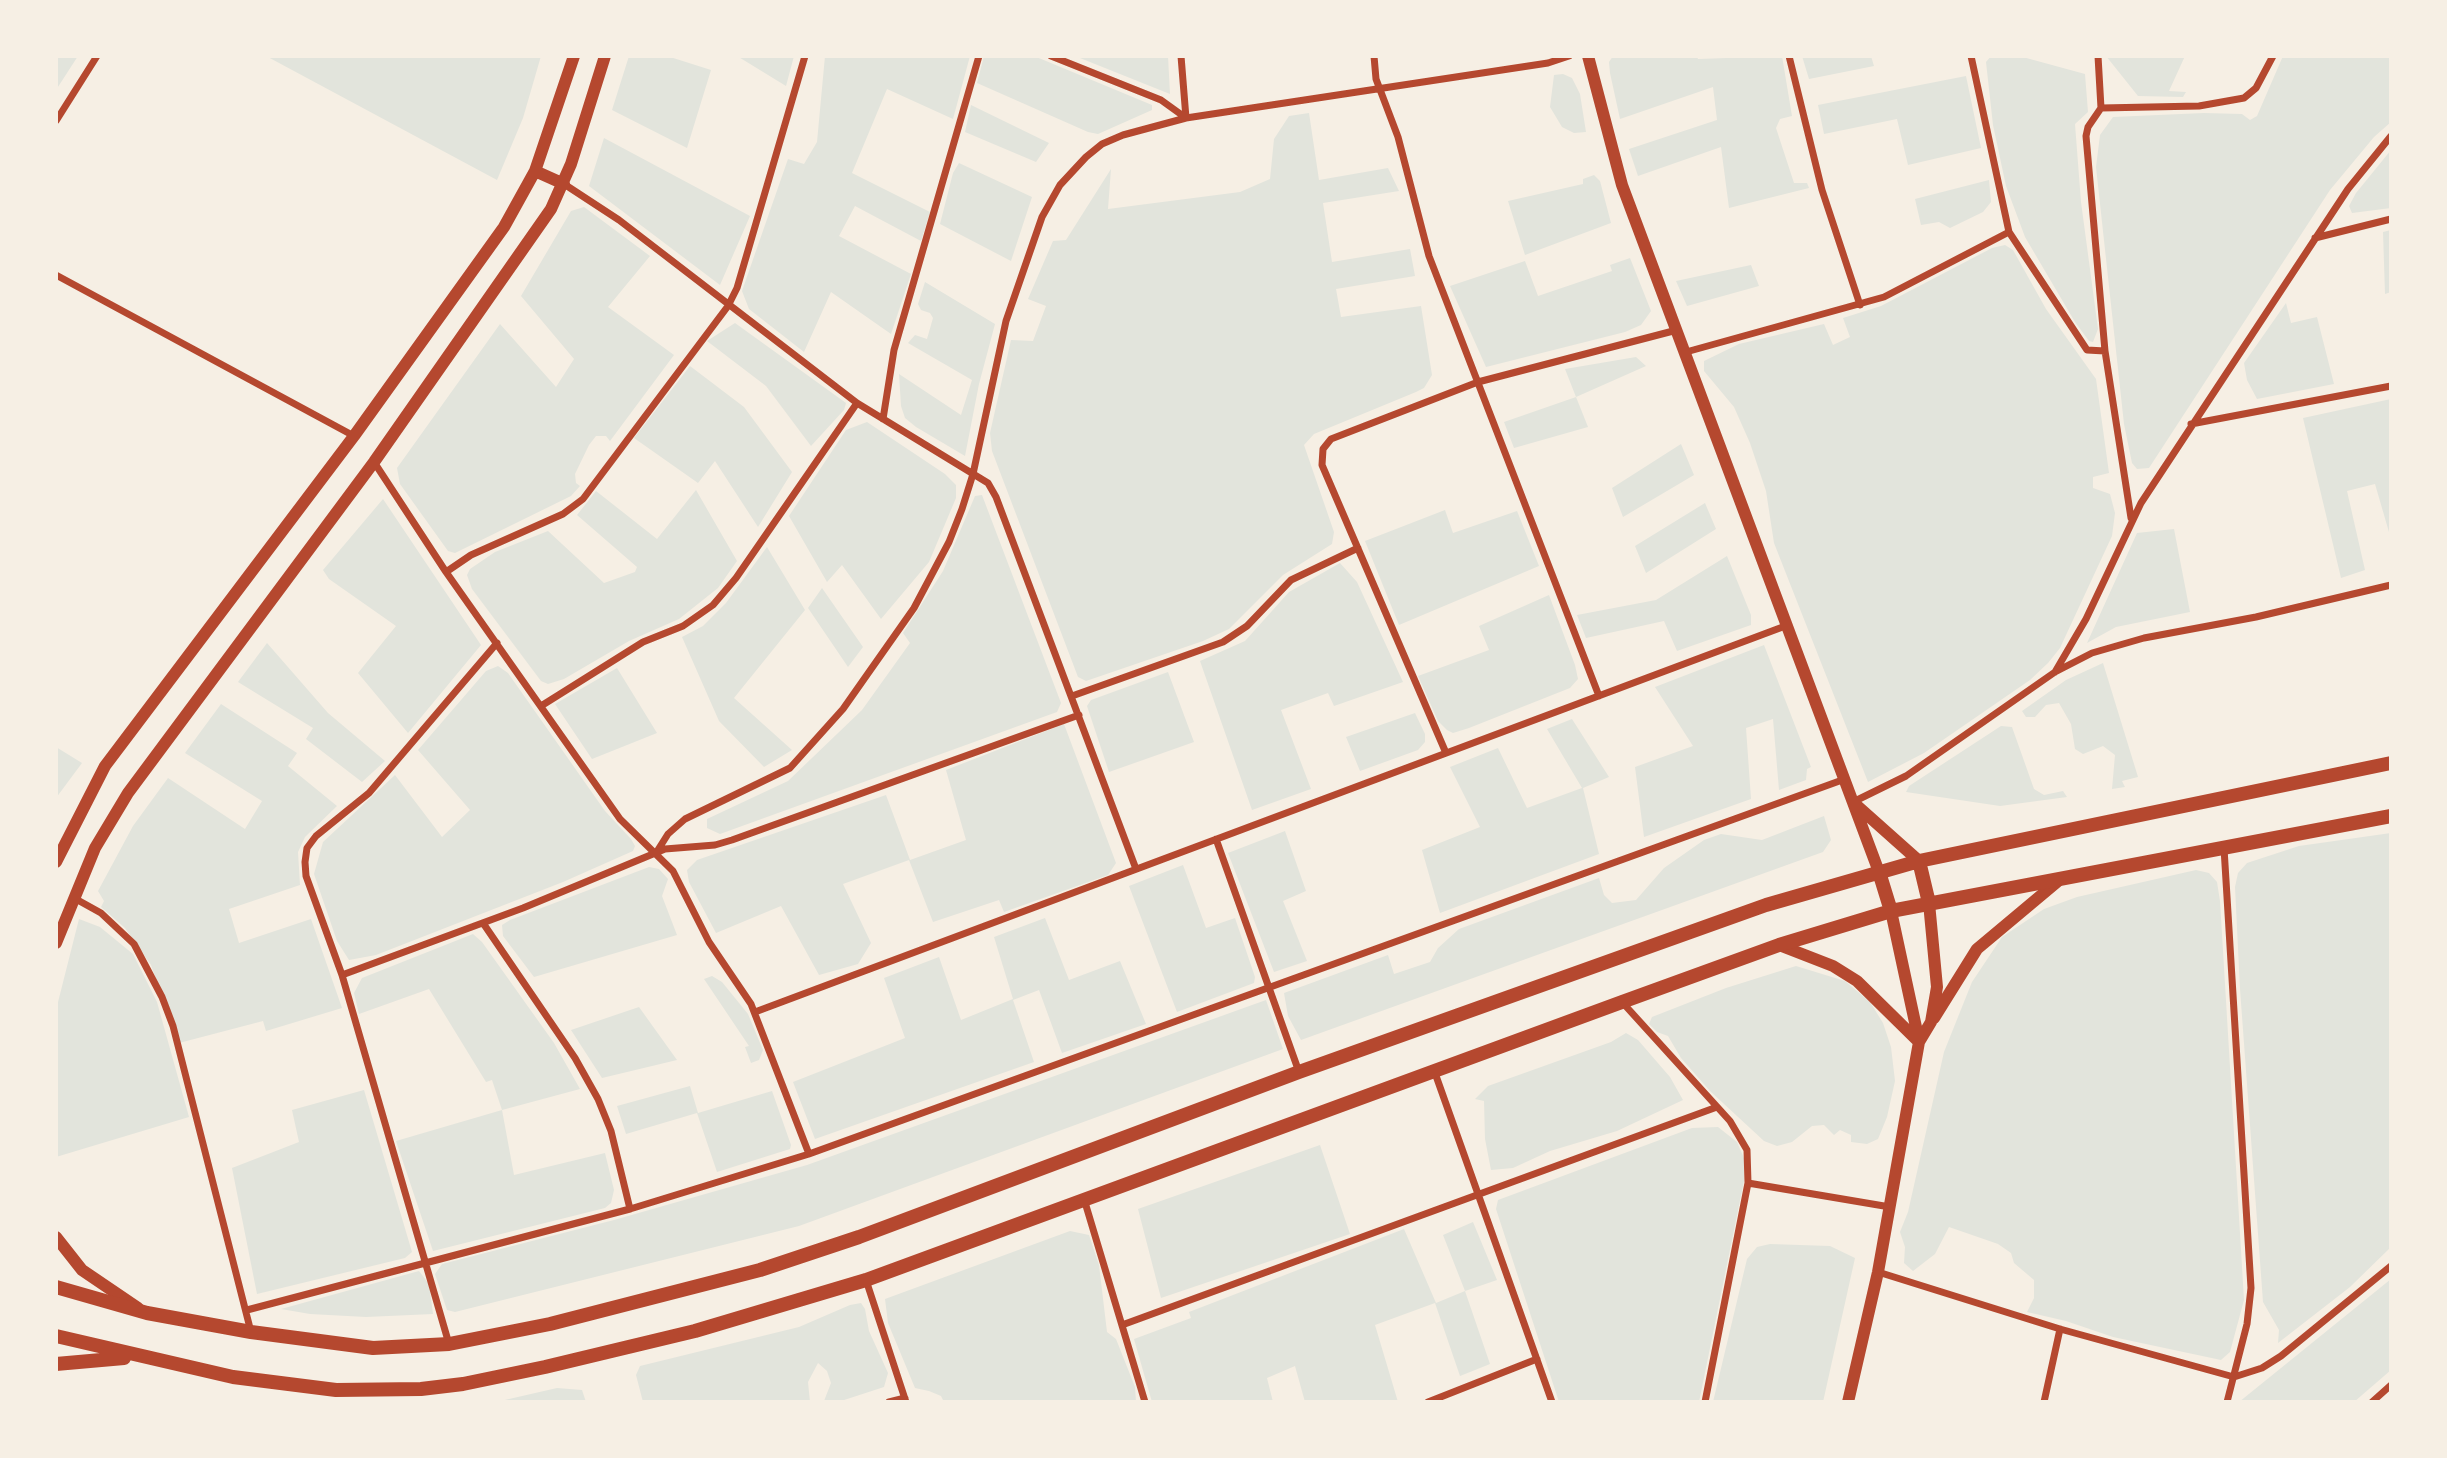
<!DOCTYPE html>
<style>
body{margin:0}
#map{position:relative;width:2447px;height:1458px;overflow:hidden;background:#f6efe4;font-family:Poppins,sans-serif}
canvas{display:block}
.frame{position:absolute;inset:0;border:58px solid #f6efe4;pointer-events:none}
</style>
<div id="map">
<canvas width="2447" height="1458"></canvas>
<div class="frame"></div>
</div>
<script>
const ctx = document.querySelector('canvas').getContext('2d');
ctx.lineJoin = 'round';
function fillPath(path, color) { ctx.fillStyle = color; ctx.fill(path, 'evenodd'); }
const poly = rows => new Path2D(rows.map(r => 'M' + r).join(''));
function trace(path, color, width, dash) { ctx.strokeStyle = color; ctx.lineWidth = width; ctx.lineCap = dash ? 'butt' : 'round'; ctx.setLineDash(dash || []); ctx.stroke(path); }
fillPath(poly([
 [56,56,78,56,56,90],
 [266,56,541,56,523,118,497,180],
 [629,56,667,56,711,70,687,148,612,110],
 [737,56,794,56,786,86],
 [825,56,970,56,953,119,887,89,852,173,930,212,921,241,855,206,839,236,911,274,891,334,831,292,804,352,749,309,742,291,788,159,804,164,817,142],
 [984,56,1034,56,1152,105,1152,110,1098,134,1088,132,977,83],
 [1075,56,1168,56,1170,94],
 [1613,56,1697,56,1698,59,1782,56,1792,116,1780,119,1776,128,1794,183,1807,183,1809,188,1729,208,1721,147,1638,176,1629,149,1717,120,1713,87,1620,119,1610,73,1609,62],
 [1802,56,1871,56,1874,66,1809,79],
 [1991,56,2019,56,2085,74,2088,112,2075,124,2081,202,2098,329,2093,342,2089,341,2075,322,2025,237,2006,186,1993,125,1986,62],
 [2106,56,2185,56,2169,91,2186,92,2183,97,2138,96],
 [2283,56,2391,56,2391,122,2374,137,2330,190,2149,468,2137,469,2132,463,2124,424,2096,167,2100,135,2113,117,2204,113,2242,114,2250,120,2257,116],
 [1563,74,1572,78,1580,94,1586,132,1574,133,1562,127,1550,107,1554,75],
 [1966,76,1981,148,1908,165,1897,119,1824,134,1818,105],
 [971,105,1049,143,1036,162,965,132],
 [1309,113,1319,180,1388,168,1399,191,1323,203,1332,262,1410,249,1415,276,1336,289,1341,317,1421,306,1432,375,1424,388,1416,392,1314,434,1304,445,1334,532,1332,544,1283,575,1229,629,1203,641,1086,681,1078,677,992,451,990,433,1011,340,1033,341,1046,306,1028,299,1053,241,1066,240,1111,169,1108,209,1240,192,1270,179,1274,139,1289,116],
 [604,138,750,216,720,285,589,186],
 [2391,150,2391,208,2352,213,2349,206,2356,193],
 [959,163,1032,197,1011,261,940,224,953,173],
 [1594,175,1600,181,1611,223,1525,255,1508,201,1583,184,1583,179],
 [1989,180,1991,202,1983,212,1950,228,1939,222,1921,225,1915,199],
 [584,207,650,256,608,307,674,355,610,441,606,436,596,436,589,445,575,474,576,483,580,486,571,496,455,553,448,551,400,484,397,468,500,324,556,387,574,359,521,296,571,211],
 [2391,230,2391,292,2385,294,2383,232],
 [2005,245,2013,250,2046,309,2096,379,2109,473,2093,477,2093,488,2110,494,2115,513,2112,536,2060,648,2048,663,2030,680,1924,753,1868,782,1774,543,1766,491,1750,443,1734,407,1704,371,1704,361,1739,344,1824,324,1833,345,1850,337,1843,318,1881,306,1992,248],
 [1630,258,1651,311,1641,325,1625,332,1486,367,1450,286,1525,261,1538,296,1612,271,1610,265],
 [1751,265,1759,286,1687,306,1676,281],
 [925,282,995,324,979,384,965,456,916,427,905,418,901,406,899,374,961,415,972,380,908,343,915,335,927,339,933,318,930,313,921,310,918,304],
 [2286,303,2291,323,2317,317,2334,384,2257,399,2247,380,2244,363],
 [735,323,846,403,844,410,811,446,766,386,707,341],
 [1636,357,1646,366,1576,397,1588,427,1514,448,1504,422,1576,397,1565,369],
 [690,366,744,407,792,472,758,527,715,461,698,483,634,438],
 [2391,399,2391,539,2375,484,2347,491,2365,570,2341,578,2303,418],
 [867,422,945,474,956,485,956,498,929,562,881,619,842,565,827,582,789,516,846,430],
 [1681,444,1694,475,1623,517,1612,488],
 [696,490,737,561,718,588,679,619,629,641,564,679,548,684,541,681,472,589,467,575,470,569,495,552,548,531,604,583,635,572,637,567,577,515,596,491,657,539],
 [982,495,1061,703,1057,712,720,834,707,828,707,819,788,781,862,710,910,643,903,633,943,571,975,496],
 [383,499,481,645,408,733,358,673,396,626,329,579,323,570],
 [1705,503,1716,529,1646,573,1635,546],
 [1445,510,1453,533,1517,511,1539,566,1399,625,1365,541],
 [2174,529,2190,612,2116,627,2087,643,2137,533],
 [767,547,805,610,734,698,792,750,764,767,719,721,682,637,703,626,726,603],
 [1727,556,1751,615,1751,625,1677,651,1664,621,1586,638,1577,615,1656,600],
 [1340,563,1357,582,1403,682,1334,706,1328,693,1281,710,1311,789,1252,810,1200,661,1245,641,1289,592],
 [822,588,863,647,848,667,808,608],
 [1549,595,1575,665,1578,679,1570,688,1469,728,1453,733,1447,730,1438,721,1418,676,1489,650,1479,626],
 [267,643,328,713,385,761,362,782,306,739,313,728,238,682],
 [1764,645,1811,767,1807,769,1806,780,1779,790,1773,719,1746,728,1751,799,1644,837,1635,767,1693,746,1655,687],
 [2103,663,2138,777,2122,781,2125,787,2112,789,2115,755,2103,746,2083,754,2075,749,2071,724,2059,703,2046,705,2035,717,2026,717,2022,711,2066,680],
 [498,666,508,673,605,811,631,839,635,846,633,851,563,882,376,955,349,960,337,941,314,874,323,842,395,775,442,837,470,810,418,750,486,671],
 [617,668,657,733,592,759,555,704],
 [1168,672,1194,742,1109,772,1087,706,1091,700],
 [221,704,297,753,288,766,337,806,305,837,298,852,300,885,229,909,239,943,311,919,342,1008,266,1031,263,1021,179,1043,151,965,125,928,101,907,104,901,98,891,133,826,168,778,245,829,262,801,185,753],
 [1415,713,1425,734,1425,742,1418,750,1360,771,1346,737],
 [1572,719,1609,777,1583,788,1599,854,1440,913,1422,850,1480,827,1450,767,1498,748,1527,808,1582,788,1547,729],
 [1064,724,1116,863,1108,875,1004,912,999,900,933,922,909,860,843,884,871,943,858,964,819,975,781,906,716,933,689,882,687,870,697,860,886,795,910,860,966,840,946,770],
 [2001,726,2012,727,2034,789,2044,795,2063,791,2067,797,2000,806,1906,792,1909,786],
 [56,747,82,763,56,798],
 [1824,816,1831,840,1823,852,1301,1040,1288,1016,1284,993,1388,955,1394,974,1430,962,1438,948,1459,929,1599,878,1604,895,1612,903,1636,900,1664,868,1704,840,1721,834,1762,840],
 [1285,831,1306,891,1283,901,1307,961,1274,972,1228,853],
 [2391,833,2391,1247,2350,1287,2278,1343,2279,1330,2263,1302,2240,989,2235,887,2238,873,2247,863,2299,846],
 [1183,865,1206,928,1235,918,1255,977,1254,983,1177,1012,1129,886],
 [649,867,659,869,668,879,662,896,677,935,534,977,503,936,502,925,510,920],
 [2196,870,2209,873,2217,882,2220,901,2244,1300,2230,1352,2221,1360,2113,1337,2066,1321,2027,1312,2034,1298,2034,1280,2014,1263,2011,1253,1998,1244,1949,1227,1935,1254,1913,1271,1904,1263,1905,1247,1900,1232,1908,1212,1944,1052,1972,982,2002,937,2044,909,2077,897],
 [1045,918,1069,980,1120,961,1146,1024,1062,1053,1039,990,1013,1000,1034,1062,815,1139,793,1082,905,1038,884,978,939,957,961,1020,1013,999,994,937],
 [79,919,100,927,133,954,157,1002,189,1117,56,1157,56,1010],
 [473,934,482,942,554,1043,580,1089,502,1110,514,1175,605,1153,614,1190,611,1203,605,1208,433,1251,396,1141,502,1110,492,1080,486,1082,429,989,359,1014,354,993,362,978],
 [1796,966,1845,981,1870,1002,1883,1023,1891,1047,1895,1081,1887,1117,1878,1139,1867,1144,1851,1142,1851,1135,1840,1130,1834,1135,1824,1125,1812,1126,1792,1142,1777,1146,1764,1141,1710,1091,1681,1058,1668,1036,1657,1032,1649,1024,1652,1017,1726,988],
 [712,976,722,982,748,1014,763,1050,759,1060,751,1063,745,1047,749,1046,704,979],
 [1266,1000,1283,1049,799,1226,455,1312,447,1310,435,1274,442,1264,614,1220,807,1165],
 [639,1007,677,1060,602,1078,571,1030],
 [1626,1033,1638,1040,1670,1077,1683,1100,1617,1131,1550,1151,1513,1168,1491,1170,1485,1139,1484,1101,1475,1099,1488,1086,1611,1042],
 [690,1086,698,1113,772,1091,791,1145,790,1149,717,1172,697,1113,626,1134,617,1106],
 [364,1090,412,1252,405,1258,257,1294,232,1168,299,1142,292,1110],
 [1718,1127,1737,1142,1744,1158,1744,1181,1699,1402,1559,1402,1496,1209,1498,1200,1692,1128],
 [1320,1145,1350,1234,1161,1298,1138,1209],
 [1473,1222,1497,1280,1465,1291,1490,1364,1460,1376,1435,1303,1375,1325,1398,1402,1305,1402,1295,1366,1267,1378,1273,1402,1152,1402,1134,1339,1191,1318,1189,1312,1404,1229,1436,1303,1465,1291,1443,1235],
 [1070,1231,1089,1235,1099,1265,1107,1332,1116,1339,1135,1387,1136,1402,944,1402,941,1396,929,1391,915,1388,888,1323,885,1299],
 [1770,1244,1830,1246,1855,1258,1823,1402,1713,1402,1747,1259,1757,1247],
 [419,1271,429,1284,433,1314,366,1317,310,1314,281,1309],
 [2391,1279,2391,1370,2354,1402,2239,1402],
 [861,1303,865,1309,869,1331,888,1373,884,1387,838,1402,824,1401,831,1383,827,1371,818,1363,808,1382,810,1402,643,1402,636,1375,640,1366,799,1327,850,1305],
 [557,1388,582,1390,586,1402,496,1402]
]), '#e2e4dc');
trace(poly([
 [1051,56,1161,100,1186,118],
 [1181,56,1186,118],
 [1374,56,1376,79,1398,137,1429,256,1599,696],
 [1789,56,1822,190,1860,305],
 [1971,56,2009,232,2087,350,2105,351,2131,518],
 [2098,56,2101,108,2088,127,2086,136,2105,351],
 [2101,108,2199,106,2244,98,2256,88,2273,56],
 [56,121,97,56],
 [564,184,619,220,857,403,988,483,996,497,1136,869],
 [2315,238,2391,219],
 [56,275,354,436],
 [1686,352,1884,297,2009,232],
 [883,419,894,350,979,56],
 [2191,424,2391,386],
 [374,462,446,572,620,819,673,871,709,942,751,1004,809,1154],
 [446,572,471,555,563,514,583,499,728,306,737,288,805,56],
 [2055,672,2086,619,2141,503,2348,189,2391,136],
 [1072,696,1223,642,1247,626,1291,580,1358,548],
 [541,706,643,642,683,626,713,605,736,578,857,403],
 [1446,753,1322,465,1323,449,1331,439,1478,382,1677,330],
 [1853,802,1906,776,2055,672,2092,653,2144,638,2256,617,2391,585],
 [1216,839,1299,1072],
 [2224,848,2251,1288,2247,1324,2227,1402],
 [656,853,668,834,685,819,790,768,843,709,914,608,949,542,962,509,973,474,1006,321,1042,217,1060,185,1086,157,1102,144,1123,135,1186,118,1548,63,1569,56],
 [74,898,101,913,134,944,162,997,173,1026,251,1332],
 [483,923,575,1058,598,1099,611,1131,630,1209],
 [342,975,523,908,665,849,715,845,732,840,1079,715],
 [1622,1002,1730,1121,1747,1150,1748,1183,1705,1402],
 [755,1012,1788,625],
 [1435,1073,1552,1402],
 [1748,1183,1890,1207],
 [1084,1199,1145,1402],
 [1878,1272,2060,1329,2234,1377,2262,1368,2281,1356,2391,1266],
 [866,1280,906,1402],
 [247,1310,630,1209,809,1154,1845,779],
 [1122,1325,1717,1107],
 [449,1344,342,975,306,876,305,862,307,848,316,836,369,793,497,643],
 [889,1402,905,1398],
 [1428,1402,1537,1359],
 [2044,1402,2060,1329],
 [2372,1402,2391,1385]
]), '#b5482f', 7);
trace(poly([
 [1588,56,1622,185,1879,872],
 [535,171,564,184],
 [1855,804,1919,861],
 [56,862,105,766,354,436,504,227,535,171,574,56],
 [1891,911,1919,1041],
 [56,943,95,848,128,793,374,462,551,209,571,164,605,56],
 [1779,945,1833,966,1857,981,1919,1042],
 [1934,1018,1977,949,2057,882],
 [56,1237,82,1270,138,1308],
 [1848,1402,1878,1272,1919,1042,1931,1022,1937,987,1929,903]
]), '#b5482f', 12);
trace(poly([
 [1919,861,1929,903],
 [1879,872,1891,911],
 [56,1287,147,1313,251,1332,373,1348,449,1344,550,1324,760,1270,859,1237,1299,1072,1766,905,1919,861,2391,763],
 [56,1336,233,1377,336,1390,421,1389,463,1384,545,1367,695,1331,866,1280,1622,1002,1779,945,1891,911,2391,816],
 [56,1364,124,1358]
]), '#b5482f', 14);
</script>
